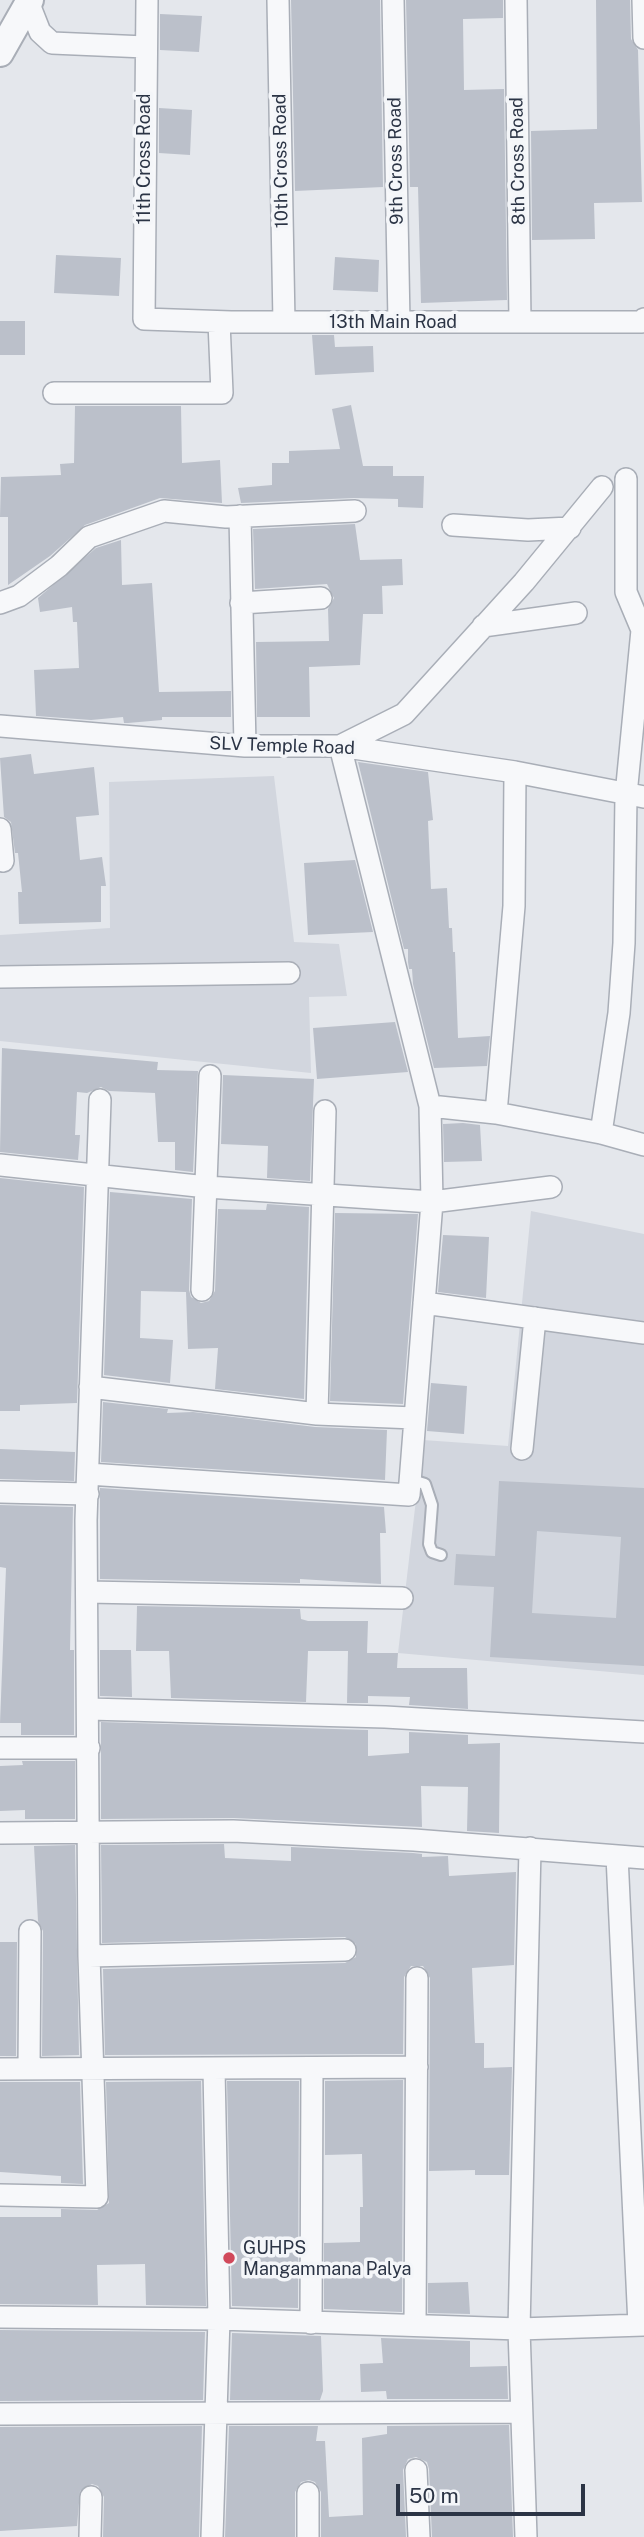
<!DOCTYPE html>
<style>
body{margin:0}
#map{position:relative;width:644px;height:2537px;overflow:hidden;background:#e4e7ec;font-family:"Public Sans",sans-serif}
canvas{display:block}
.scale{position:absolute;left:396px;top:2484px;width:189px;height:32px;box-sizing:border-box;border:4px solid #2b3445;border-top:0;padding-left:9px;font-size:21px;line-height:24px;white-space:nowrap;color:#2b3445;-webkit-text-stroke:5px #f4f6f9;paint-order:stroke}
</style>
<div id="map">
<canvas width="644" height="2537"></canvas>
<div class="scale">50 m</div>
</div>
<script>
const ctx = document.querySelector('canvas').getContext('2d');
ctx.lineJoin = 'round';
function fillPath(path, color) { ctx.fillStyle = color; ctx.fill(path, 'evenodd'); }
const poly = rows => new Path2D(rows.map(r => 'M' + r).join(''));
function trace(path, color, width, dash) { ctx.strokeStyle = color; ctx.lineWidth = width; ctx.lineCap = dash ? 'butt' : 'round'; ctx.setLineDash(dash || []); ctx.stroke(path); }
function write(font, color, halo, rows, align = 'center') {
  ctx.font = font + ' "Public Sans",sans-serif'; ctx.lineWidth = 7; ctx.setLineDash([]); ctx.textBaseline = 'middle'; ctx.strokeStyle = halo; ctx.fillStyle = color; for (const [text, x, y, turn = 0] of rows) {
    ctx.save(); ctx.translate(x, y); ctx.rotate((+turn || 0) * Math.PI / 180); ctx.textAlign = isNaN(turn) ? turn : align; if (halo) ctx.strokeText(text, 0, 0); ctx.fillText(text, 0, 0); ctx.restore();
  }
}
fillPath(poly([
 [274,776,294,942,339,944,347,996,309,997,311,1073,0,1041,0,935,110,928,109,782],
 [531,1211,644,1234,644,1675,398,1653,423,1440,508,1446]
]), '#d2d6de');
fillPath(poly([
 [291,0,380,0,383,187,295,191],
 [406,0,503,0,503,18,463,19,464,90,504,89,507,300,421,303,418,187,410,187],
 [596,0,630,0,631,39,638,50,642,202,594,203,595,239,532,240,531,131,597,129],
 [160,14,202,16,199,52,160,50],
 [159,108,192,110,190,155,159,153],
 [56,255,121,258,119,296,54,293],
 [335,257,379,260,378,292,333,290],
 [0,321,25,321,25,355,0,355],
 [312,335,334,335,335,347,373,346,374,372,315,375],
 [351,405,363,466,393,466,393,476,424,476,423,508,398,507,398,499,354,498,241,503,238,488,272,485,272,463,289,463,289,451,340,449,332,409],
 [75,406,181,406,182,463,220,460,222,503,160,498,85,525,50,556,8,585,8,517,0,517,1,477,61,475,60,464,74,463],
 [355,524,360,560,402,559,403,585,382,586,383,614,363,614,360,665,309,667,310,717,257,717,256,642,329,641,328,609,334,598,327,584,255,589,253,529],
 [121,540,122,585,152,583,159,692,231,691,231,717,162,717,162,720,128,723,124,723,123,717,91,720,36,716,34,670,79,668,77,622,73,622,72,607,40,612,38,598,96,548],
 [31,754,34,774,94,767,99,815,76,817,80,860,102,857,106,886,101,886,101,922,19,924,18,892,22,892,18,853,15,853,11,822,4,817,0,758],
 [358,762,428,772,433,820,428,821,431,889,447,888,449,928,452,928,453,952,455,952,458,1038,490,1036,487,1066,434,1068,413,984,412,969,409,969,408,962,408,949,404,949],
 [355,860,373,932,308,935,304,863],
 [395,1022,408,1072,317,1079,313,1028],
 [2,1048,158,1062,157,1070,198,1071,193,1172,175,1170,175,1142,158,1142,155,1093,109,1091,101,1087,87,1093,77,1092,75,1135,80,1135,78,1160,0,1152],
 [223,1075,314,1079,310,1181,267,1178,268,1146,221,1144],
 [463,1123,480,1125,482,1161,444,1162,443,1124],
 [0,1178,84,1187,77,1403,20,1405,20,1411,0,1411],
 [110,1192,192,1199,189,1290,191,1297,201,1303,209,1301,215,1291,218,1209,266,1210,267,1204,309,1207,304,1399,215,1389,218,1348,188,1349,186,1292,141,1291,140,1338,173,1340,170,1383,104,1375],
 [335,1213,418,1214,403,1404,330,1401],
 [443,1235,489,1237,486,1298,438,1292],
 [431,1383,467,1386,464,1434,427,1431],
 [103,1402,168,1409,167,1413,193,1412,315,1427,387,1430,385,1480,101,1462],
 [0,1449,75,1452,74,1481,0,1479],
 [499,1481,644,1488,644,1666,490,1657,494,1587,454,1585,456,1554,495,1556],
 [537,1531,621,1537,616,1618,532,1613],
 [100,1488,384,1507,386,1533,380,1533,381,1584,300,1579,300,1583,100,1579],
 [0,1505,73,1507,70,1650,74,1650,74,1735,21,1735,21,1723,0,1723,6,1568,0,1567],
 [137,1606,300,1609,301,1619,308,1621,368,1621,367,1653,398,1653,397,1668,467,1668,468,1709,409,1705,410,1697,368,1696,368,1703,347,1703,348,1651,308,1651,306,1702,171,1698,169,1651,136,1651],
 [100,1650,131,1650,132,1697,100,1696],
 [101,1722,368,1730,368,1756,409,1753,409,1732,468,1735,468,1744,500,1743,499,1833,467,1831,468,1787,421,1786,422,1827,234,1818,101,1819],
 [22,1761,75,1761,75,1819,25,1819,25,1810,0,1811,0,1766,23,1765],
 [224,1844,225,1858,291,1861,291,1847,413,1853,422,1854,422,1857,448,1856,449,1876,516,1872,514,1965,472,1968,475,2043,484,2043,484,2068,512,2067,509,2175,475,2175,475,2170,429,2171,430,1978,423,1966,411,1966,404,1977,403,2054,105,2055,103,1969,345,1963,356,1957,356,1944,345,1937,102,1943,101,1845],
 [75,1845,79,2055,42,2056,43,1931,38,1921,34,1846],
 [0,1942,17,1942,16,2056,0,2056],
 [403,2080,402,2312,324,2309,324,2243,360,2242,360,2207,363,2207,362,2154,325,2155,325,2081],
 [201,2081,206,2306,146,2305,145,2264,97,2265,98,2305,0,2304,0,2217,61,2217,61,2209,97,2210,109,2203,106,2082],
 [227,2081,299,2081,298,2308,232,2306],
 [0,2082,80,2082,83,2184,61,2183,61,2176,0,2172],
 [468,2282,470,2314,428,2313,428,2283],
 [0,2330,205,2332,203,2400,0,2401],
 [232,2333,321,2336,323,2391,320,2400,230,2400],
 [381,2338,470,2341,470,2367,507,2366,508,2399,387,2399,386,2391,361,2392,360,2364,383,2363],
 [509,2425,513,2537,432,2537,429,2469,427,2462,416,2457,408,2459,403,2470,406,2537,321,2537,321,2492,315,2482,309,2480,301,2482,295,2492,295,2537,225,2537,229,2426,318,2426,316,2441,325,2441,329,2517,363,2515,362,2438,387,2434,387,2426],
 [202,2426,199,2537,103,2537,104,2497,98,2486,92,2484,80,2491,77,2526,0,2531,0,2427]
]), '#bbc0ca');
const service = poly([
 [409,1479,425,1484,432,1505,429,1544,432,1552,441,1555]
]);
const minor = poly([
 [147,0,144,319,231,322,642,322,644,319],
 [278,0,284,322],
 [393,0,399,322],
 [516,0,520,322],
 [643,0,644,38],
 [29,4,40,32,52,43,145,47],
 [54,393,222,393,219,322],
 [240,516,245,746],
 [453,525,528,530,570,528],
 [0,603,19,596,59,566,89,537,164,511,226,517,355,511],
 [241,603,321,598],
 [483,626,576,613],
 [0,726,245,746,340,746,515,772,644,797],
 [0,829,3,861],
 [0,977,289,973],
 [430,1106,496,1113,601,1133,644,1145],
 [496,1113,514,906,515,772],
 [601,1133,619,1013,624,943,626,795,642,630,626,592,626,479],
 [0,1165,207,1187,432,1202,551,1187],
 [202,1290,210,1076],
 [424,1303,644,1333],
 [90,1387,317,1414,414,1418],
 [317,1414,325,1111],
 [522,1449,535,1318],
 [88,1474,409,1495,432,1202,430,1106,340,746,404,714,524,582,602,487],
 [0,1492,88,1494],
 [87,1592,402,1598],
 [89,1709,385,1717,644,1732],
 [0,1748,89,1748],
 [0,1833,233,1831,414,1840,644,1858],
 [617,1856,639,2325],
 [89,1956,345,1950],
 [0,2069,417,2067],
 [29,2069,30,1931],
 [0,2195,97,2197,89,1956,86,1520,100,1100],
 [0,2317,219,2319,519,2329,644,2325],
 [311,2323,312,2069],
 [415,2325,417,1978],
 [0,2414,520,2412],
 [416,2470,419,2537],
 [308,2493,308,2537],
 [90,2537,91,2497],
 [212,2537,219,2319,214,2069],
 [526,2537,519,2329,530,1848]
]);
const tertiary = poly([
 [0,53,30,0]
]);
trace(service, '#a9aeb7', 14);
trace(minor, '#a9aeb7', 24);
trace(tertiary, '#a9aeb7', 30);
trace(service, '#f7f8fa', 10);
trace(minor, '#f7f8fa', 21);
trace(tertiary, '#f7f8fa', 26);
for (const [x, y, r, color] of [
 [229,2258,7,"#d1495b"]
]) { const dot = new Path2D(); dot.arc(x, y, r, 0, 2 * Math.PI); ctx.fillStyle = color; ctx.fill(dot); trace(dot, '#f4f6f9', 2.5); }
write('18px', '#2b3445', '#f4f6f9', [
 ["11th Cross Road",144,159,-90],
 ["10th Cross Road",281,161,-91],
 ["9th Cross Road",396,161,-91],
 ["8th Cross Road",518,161,-91],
 ["13th Main Road",393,322],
 ["SLV Temple Road",282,746,2]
]);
write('18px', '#2b3445', '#f4f6f9', [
 ["GUHPS",243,2248],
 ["Mangammana Palya",243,2269]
], 'left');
</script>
